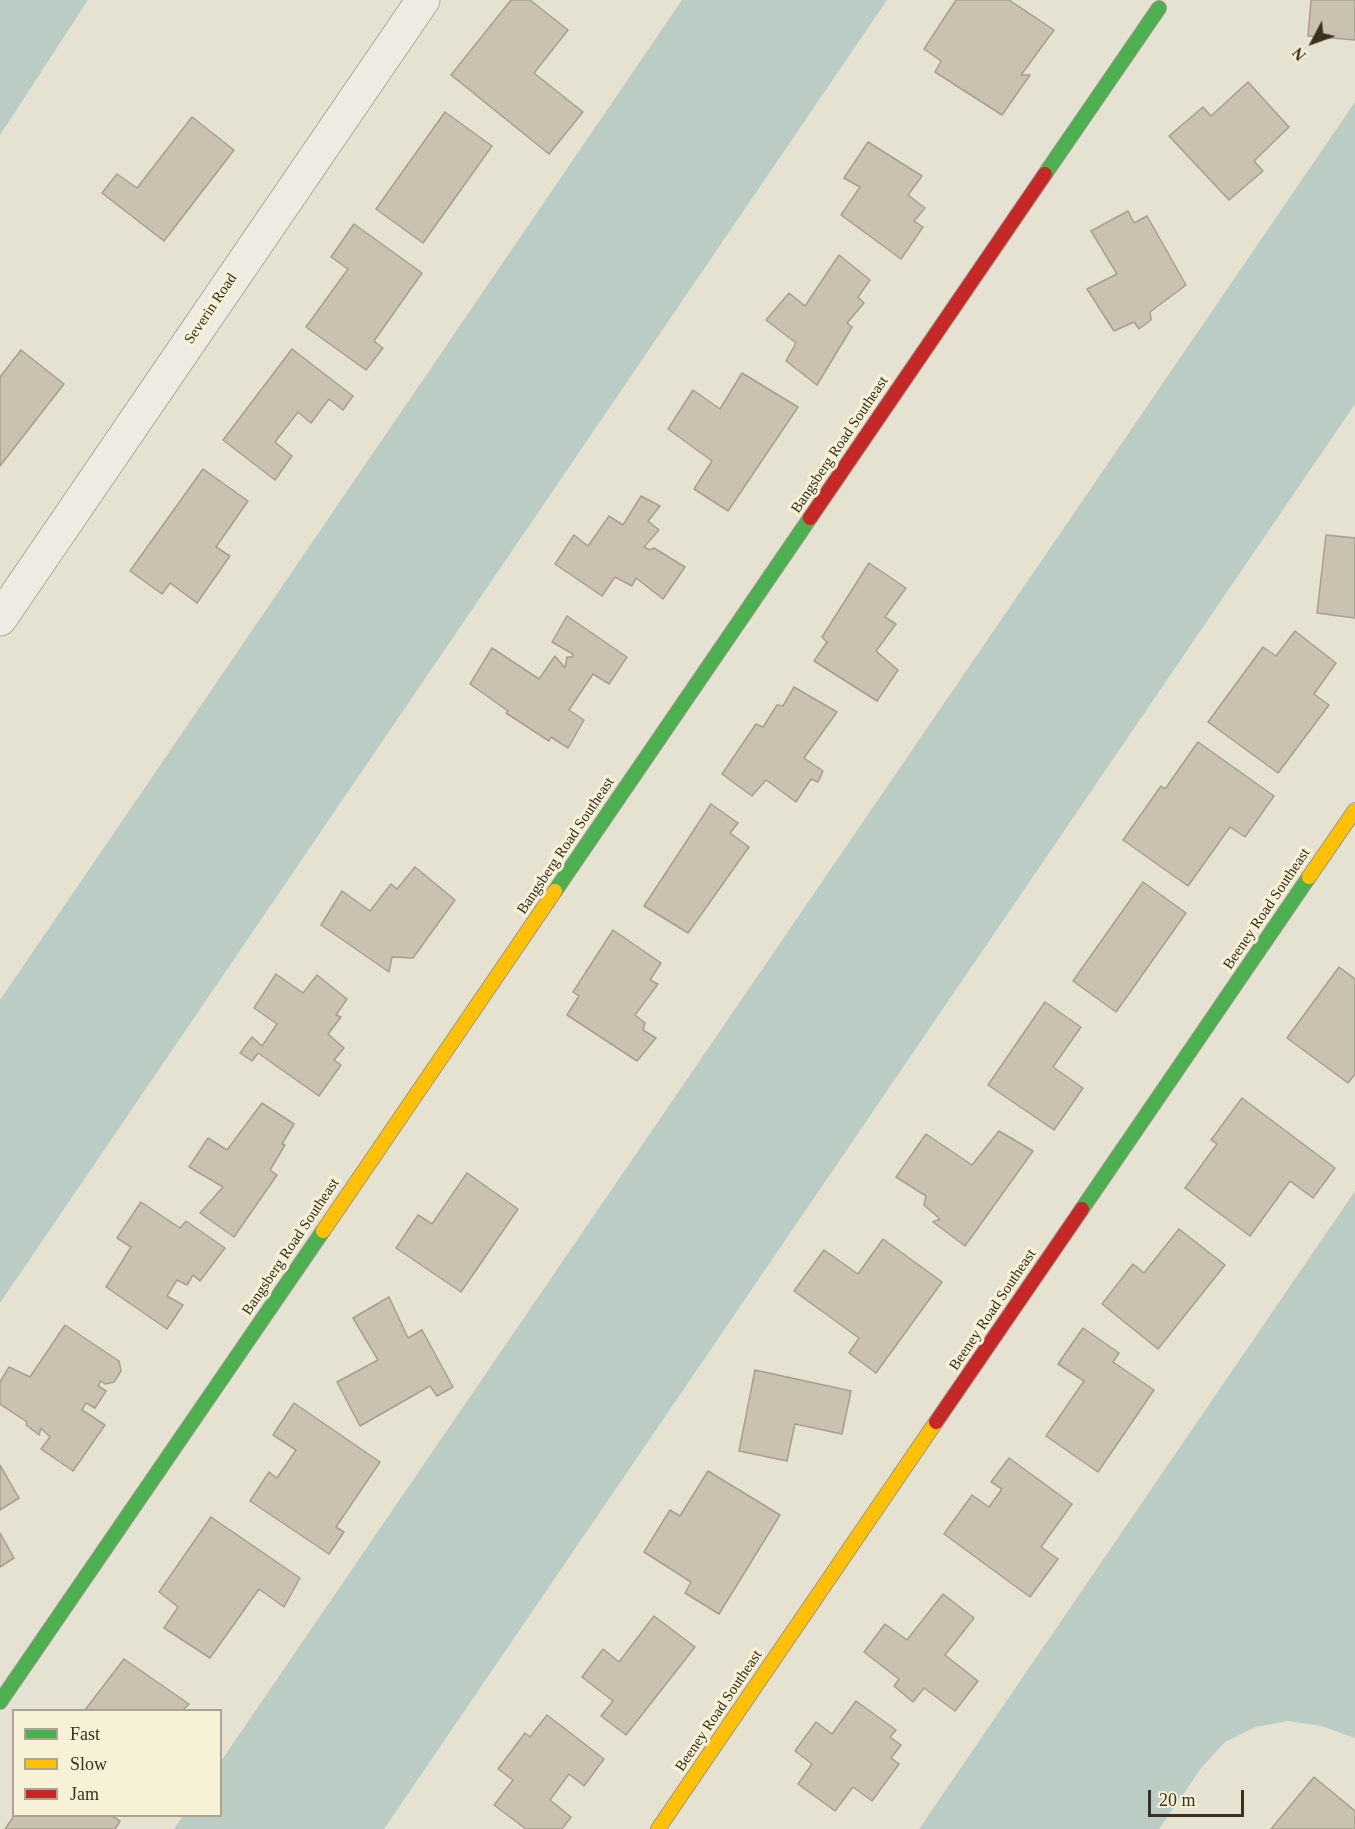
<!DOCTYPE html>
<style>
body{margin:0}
#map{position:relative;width:1355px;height:1829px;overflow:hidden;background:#e6e2d1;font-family:Georgia,serif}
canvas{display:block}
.legend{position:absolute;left:12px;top:1709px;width:210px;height:108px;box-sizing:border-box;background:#f6f1d7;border:2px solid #aba48e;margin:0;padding:8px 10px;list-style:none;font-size:18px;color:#3b3020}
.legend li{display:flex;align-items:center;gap:12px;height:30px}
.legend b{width:30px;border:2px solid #aba48e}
.north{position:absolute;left:1283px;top:12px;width:60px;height:60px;-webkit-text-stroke:4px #f6f1d7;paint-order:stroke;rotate:229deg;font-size:16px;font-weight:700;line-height:24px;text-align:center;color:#3b3020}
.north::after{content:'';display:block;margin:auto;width:21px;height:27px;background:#3b3020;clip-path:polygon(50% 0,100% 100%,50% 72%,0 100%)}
.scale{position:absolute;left:1148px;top:1790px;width:96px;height:27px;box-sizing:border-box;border:3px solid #3b3020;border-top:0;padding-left:8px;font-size:18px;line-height:21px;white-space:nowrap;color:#3b3020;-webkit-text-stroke:4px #f6f1d7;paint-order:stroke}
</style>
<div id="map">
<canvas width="1355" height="1829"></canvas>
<ul class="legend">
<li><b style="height:8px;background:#4caf50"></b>Fast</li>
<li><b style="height:8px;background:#ffc107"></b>Slow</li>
<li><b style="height:8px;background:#c62828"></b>Jam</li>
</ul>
<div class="north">N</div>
<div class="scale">20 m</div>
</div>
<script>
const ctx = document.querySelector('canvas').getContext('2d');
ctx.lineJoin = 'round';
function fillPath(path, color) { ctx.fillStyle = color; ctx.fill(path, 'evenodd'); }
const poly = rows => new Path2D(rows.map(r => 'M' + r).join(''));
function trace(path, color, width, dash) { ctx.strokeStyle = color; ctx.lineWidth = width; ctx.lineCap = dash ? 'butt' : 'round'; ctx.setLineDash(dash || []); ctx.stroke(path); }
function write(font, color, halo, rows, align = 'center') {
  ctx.font = font + ' Georgia,serif'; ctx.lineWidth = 6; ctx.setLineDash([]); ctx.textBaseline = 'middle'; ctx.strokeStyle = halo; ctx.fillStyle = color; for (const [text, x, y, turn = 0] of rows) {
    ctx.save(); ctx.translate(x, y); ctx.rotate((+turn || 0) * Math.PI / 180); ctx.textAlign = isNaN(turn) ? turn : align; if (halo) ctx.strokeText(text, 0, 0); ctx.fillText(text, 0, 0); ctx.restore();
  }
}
fillPath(poly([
 [0,0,88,0,0,135],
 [682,0,887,0,0,1303,0,1000],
 [1355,102,1355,404,384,1829,174,1829,183,1816,220,1816,221,1761],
 [1355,1191,1355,1738,1321,1726,1288,1721,1255,1727,1225,1742,1202,1767,1159,1829,919,1829]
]), '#bbccc4');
const building = poly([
 [511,0,530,0,568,30,534,73,583,112,549,154,451,75,511,0],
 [956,0,1009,0,1054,30,1021,75,1030,75,1002,115,935,72,941,61,924,49,956,0],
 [1311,0,1355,0,1355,40,1308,36,1311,0],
 [1248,82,1289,127,1254,161,1263,171,1229,200,1169,136,1203,107,1211,116,1248,82],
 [445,112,492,146,423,243,376,209,445,112],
 [192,117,234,150,164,241,102,193,117,174,137,188,192,117],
 [868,142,922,176,908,195,925,208,914,221,923,227,901,259,841,215,860,187,844,178,868,142],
 [1128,211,1134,223,1147,216,1186,285,1150,312,1151,320,1139,329,1134,322,1114,331,1087,289,1117,274,1091,231,1128,211],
 [354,224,422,273,374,341,383,348,366,370,306,327,348,269,331,257,354,224],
 [839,255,870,280,858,297,864,303,847,323,852,327,817,385,786,361,796,343,766,320,789,293,805,306,839,255],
 [292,349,353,396,343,410,329,399,311,423,298,412,275,442,292,456,275,480,223,440,292,349],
 [21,350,64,384,0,466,0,377,21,350],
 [742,373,798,407,728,511,694,489,712,461,668,429,693,390,720,409,742,373],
 [203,469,248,501,216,547,230,556,197,603,170,583,162,594,130,571,203,469],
 [641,496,660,506,648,521,659,530,644,547,650,550,654,548,685,567,663,599,636,578,632,586,615,577,602,596,555,564,574,535,588,546,609,516,623,525,641,496],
 [1326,535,1355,538,1355,618,1317,613,1326,535],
 [869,563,906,588,885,617,896,624,876,651,898,670,877,701,814,661,827,642,822,637,869,563],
 [567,616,627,657,609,684,593,674,569,710,584,720,568,748,551,737,549,741,506,713,508,711,470,684,492,648,539,679,555,656,565,668,567,657,572,657,573,654,552,642,567,616],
 [1295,631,1336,663,1314,694,1329,705,1278,773,1208,722,1263,647,1276,656,1295,631],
 [794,687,837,712,804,758,823,771,818,782,811,779,796,802,766,780,752,796,722,774,756,724,763,727,777,705,783,706,794,687],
 [1198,742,1274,796,1245,837,1230,827,1188,886,1123,840,1161,786,1165,789,1198,742],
 [711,804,738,823,730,833,749,847,688,933,644,906,711,804],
 [415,867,455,900,413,958,392,957,389,972,321,925,342,891,370,911,391,884,397,889,415,867],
 [1143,882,1186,913,1116,1012,1073,981,1143,882],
 [613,930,661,963,650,980,658,984,635,1015,645,1023,643,1030,656,1038,637,1061,567,1015,579,996,573,992,613,930],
 [1339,967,1355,979,1355,1074,1348,1083,1287,1038,1339,967],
 [276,974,303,993,317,975,347,999,336,1015,341,1017,328,1034,344,1048,334,1060,341,1065,319,1096,258,1053,252,1061,240,1053,252,1037,262,1046,277,1024,254,1008,276,974],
 [1045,1002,1081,1027,1053,1067,1083,1088,1054,1130,988,1085,1045,1002],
 [1242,1098,1335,1168,1313,1198,1290,1181,1250,1236,1185,1188,1217,1144,1211,1140,1242,1098],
 [262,1103,294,1124,282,1144,285,1145,270,1170,277,1175,234,1237,200,1213,223,1187,189,1167,208,1138,227,1150,262,1103],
 [999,1131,1033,1151,965,1246,933,1222,940,1219,924,1205,926,1196,896,1177,926,1134,972,1165,999,1131],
 [467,1173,518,1209,461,1292,396,1248,418,1215,432,1224,467,1173],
 [141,1202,180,1228,186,1221,225,1248,200,1281,193,1275,187,1285,177,1280,167,1296,183,1305,167,1329,106,1287,131,1247,117,1238,141,1202],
 [1179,1229,1225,1265,1158,1349,1102,1304,1133,1264,1144,1273,1179,1229],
 [883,1239,942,1282,876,1373,849,1353,859,1338,794,1291,824,1250,858,1274,883,1239],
 [389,1297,408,1338,422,1330,453,1387,437,1396,430,1386,360,1426,337,1382,378,1360,353,1318,389,1297],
 [65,1325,119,1361,121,1371,114,1382,105,1384,101,1381,98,1386,106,1391,95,1408,86,1403,82,1410,105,1425,73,1471,41,1449,50,1437,41,1428,39,1435,26,1425,27,1422,0,1404,0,1382,9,1367,30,1377,65,1325],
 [1083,1328,1119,1353,1113,1362,1154,1390,1098,1472,1046,1436,1084,1381,1058,1364,1083,1328],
 [755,1370,851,1391,842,1434,795,1424,787,1461,739,1451,755,1370],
 [294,1403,380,1462,336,1527,344,1532,329,1554,250,1501,269,1472,277,1478,296,1450,273,1435,294,1403],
 [1009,1458,1072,1504,1041,1547,1058,1559,1030,1597,944,1534,972,1495,989,1507,1002,1489,991,1482,1009,1458],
 [0,1465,19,1498,0,1510,0,1465],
 [708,1471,780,1515,719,1614,685,1593,691,1582,644,1552,670,1510,680,1516,708,1471],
 [211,1517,300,1578,284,1607,259,1589,210,1658,164,1628,178,1607,159,1592,211,1517],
 [0,1533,14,1558,0,1567,0,1533],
 [943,1594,974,1618,945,1655,978,1681,955,1711,924,1688,913,1702,894,1686,899,1679,864,1652,885,1624,907,1640,943,1594],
 [654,1616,695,1647,626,1735,601,1716,613,1701,582,1677,603,1649,619,1662,654,1616],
 [124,1659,189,1704,183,1710,85,1710,124,1659],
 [856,1701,896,1730,890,1737,901,1745,891,1758,899,1764,872,1801,853,1787,835,1811,798,1784,812,1764,795,1751,816,1722,832,1734,856,1701],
 [547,1715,604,1759,584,1786,569,1774,550,1800,571,1817,562,1829,526,1829,494,1805,513,1780,498,1769,525,1733,530,1737,547,1715],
 [1314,1777,1355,1811,1355,1829,1271,1829,1314,1777],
 [14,1816,112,1816,120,1821,115,1829,5,1829,14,1816]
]);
fillPath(building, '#cac1b1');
trace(building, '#a79e8f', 1.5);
const street = poly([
 [0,619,423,0]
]);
const fast = poly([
 [1045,174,1159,8],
 [555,891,810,518],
 [1082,1209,1309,877],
 [0,1702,323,1231]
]);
const slow = poly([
 [1309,877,1355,810],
 [323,1231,555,891],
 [658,1829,936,1422]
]);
const jam = poly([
 [810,518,1045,174],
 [936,1422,1082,1209]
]);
trace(street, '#aca799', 35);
trace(fast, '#9b968a', 16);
trace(slow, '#9b968a', 16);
trace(jam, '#9b968a', 16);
trace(street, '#eeece2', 33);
trace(fast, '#4caf50', 14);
trace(slow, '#ffc107', 14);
trace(jam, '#c62828', 14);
write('15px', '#3b3020', '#f6f1d7', [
 ["Severin Road",211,309,-56],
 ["Bangsberg Road Southeast",840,445,-56],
 ["Bangsberg Road Southeast",566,846,-56],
 ["Beeney Road Southeast",1267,909,-56],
 ["Bangsberg Road Southeast",291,1247,-56],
 ["Beeney Road Southeast",993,1310,-56],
 ["Beeney Road Southeast",719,1711,-56]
]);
</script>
